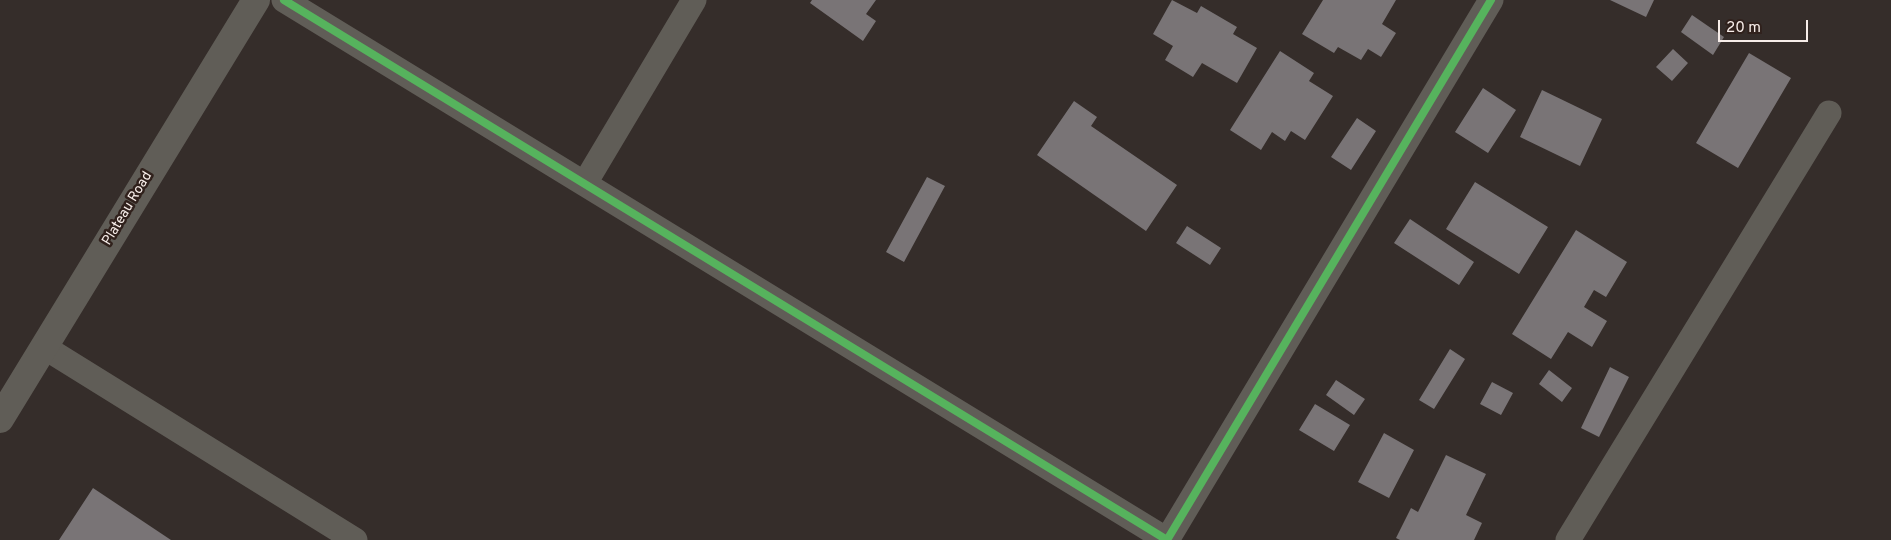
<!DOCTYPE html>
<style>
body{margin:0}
#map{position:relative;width:1891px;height:540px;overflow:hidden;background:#352d2a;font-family:Overpass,sans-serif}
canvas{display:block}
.scale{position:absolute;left:1718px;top:20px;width:90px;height:22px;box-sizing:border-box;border:2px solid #f7ede9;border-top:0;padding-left:6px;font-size:15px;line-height:18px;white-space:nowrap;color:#f7ede9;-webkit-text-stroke:4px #30211c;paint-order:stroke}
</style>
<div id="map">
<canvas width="1891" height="540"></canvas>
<div class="scale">20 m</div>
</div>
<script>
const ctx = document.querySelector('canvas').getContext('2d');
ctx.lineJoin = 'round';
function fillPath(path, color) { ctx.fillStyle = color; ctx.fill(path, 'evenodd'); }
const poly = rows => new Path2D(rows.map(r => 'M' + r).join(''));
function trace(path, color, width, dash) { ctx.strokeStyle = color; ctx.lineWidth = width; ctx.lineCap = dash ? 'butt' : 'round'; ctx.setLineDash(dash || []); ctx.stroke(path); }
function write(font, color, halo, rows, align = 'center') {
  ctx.font = font + ' Overpass,sans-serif'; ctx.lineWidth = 5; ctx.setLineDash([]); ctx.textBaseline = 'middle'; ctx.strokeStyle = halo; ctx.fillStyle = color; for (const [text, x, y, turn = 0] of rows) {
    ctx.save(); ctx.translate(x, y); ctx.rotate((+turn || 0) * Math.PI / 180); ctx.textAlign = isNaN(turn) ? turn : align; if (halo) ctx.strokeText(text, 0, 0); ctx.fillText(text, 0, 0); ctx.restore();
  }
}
fillPath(poly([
 [812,0,876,0,866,14,876,21,863,41,810,3],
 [1172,0,1197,13,1201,6,1237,27,1233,34,1257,48,1237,83,1202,63,1193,77,1165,60,1173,46,1153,34],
 [1323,0,1396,0,1382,24,1396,33,1381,57,1368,49,1361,60,1338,47,1334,53,1302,34],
 [1610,0,1654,0,1646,17],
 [1692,15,1724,37,1713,55,1681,32],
 [1673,49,1688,63,1672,81,1656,67],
 [1280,51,1314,73,1309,81,1333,96,1305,140,1291,131,1285,141,1272,132,1261,150,1230,130],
 [1749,53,1791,78,1738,168,1696,143],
 [1483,88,1516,110,1488,153,1455,132],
 [1542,90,1602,119,1580,166,1520,137],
 [1074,101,1097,117,1091,126,1177,185,1146,231,1037,155],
 [1357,118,1376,131,1351,170,1331,157],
 [927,177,945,186,904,262,886,252],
 [1475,182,1548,227,1519,274,1446,229],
 [1410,219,1474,262,1459,285,1394,243],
 [1187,226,1221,248,1210,265,1176,243],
 [1576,230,1627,262,1606,297,1594,290,1584,307,1607,321,1592,347,1568,332,1551,359,1512,334],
 [1450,349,1465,359,1434,409,1419,400],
 [1610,367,1629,377,1599,437,1581,428],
 [1549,370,1572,388,1562,402,1539,384],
 [1336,380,1365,399,1354,415,1326,395],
 [1492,382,1513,393,1501,415,1480,404],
 [1315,404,1350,425,1334,451,1299,430],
 [1384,433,1414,450,1389,498,1358,482],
 [1446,455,1486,474,1466,515,1482,523,1474,540,1400,540,1396,538,1411,508,1418,512],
 [93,488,171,540,59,540]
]), '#797476');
trace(poly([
 [284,0,1167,540],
 [585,183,694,0],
 [44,347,355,540],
 [1167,540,1491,0],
 [1568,540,1829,113]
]), '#605d57', 25);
trace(poly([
 [0,419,256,0]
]), '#605d57', 28);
trace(poly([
 [284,0,1167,540],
 [1167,540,1491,0]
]), '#56b35d', 8);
write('14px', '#f7ede9', '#30211c', [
 ["Plateau Road",128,209,-59]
]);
</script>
